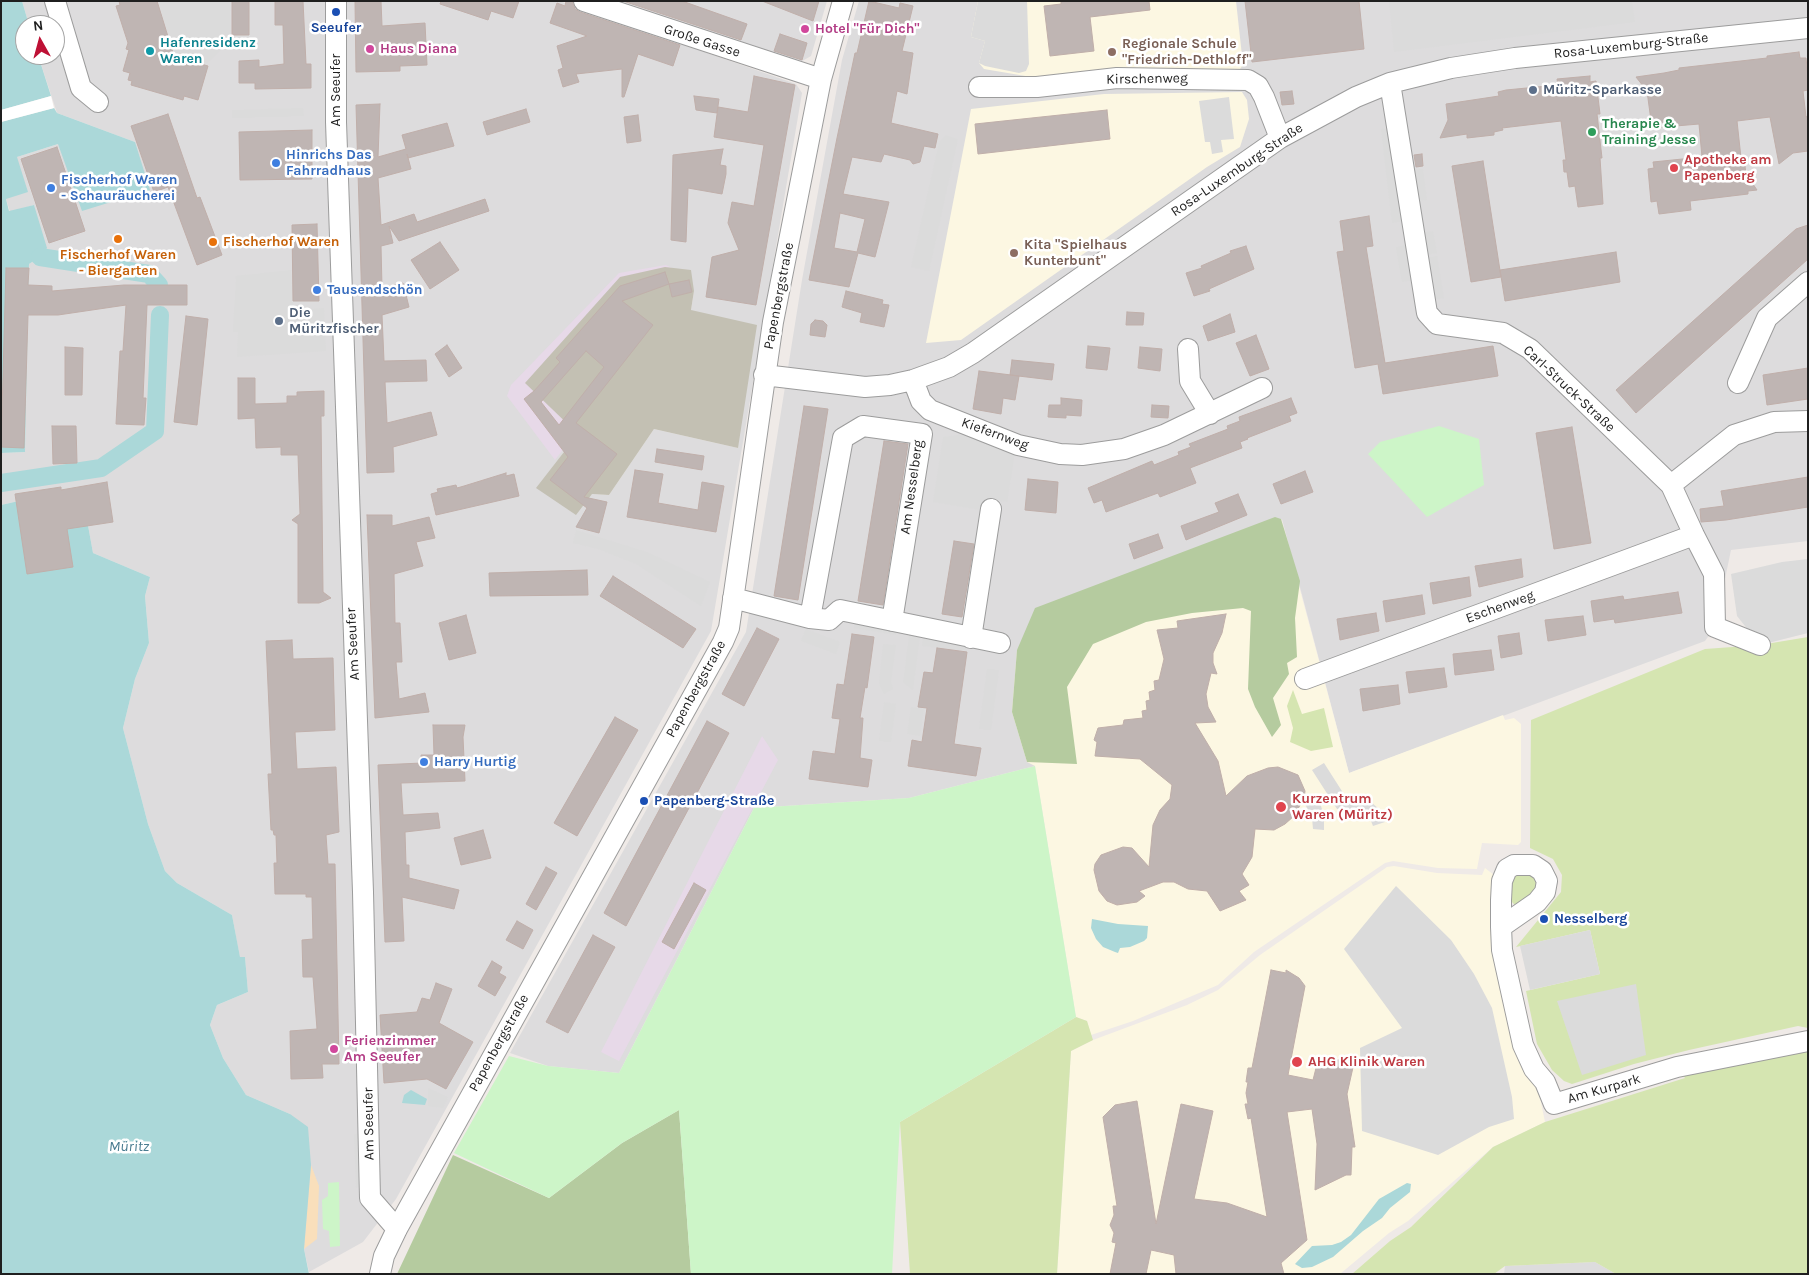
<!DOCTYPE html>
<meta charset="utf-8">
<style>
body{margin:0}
#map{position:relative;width:1809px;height:1275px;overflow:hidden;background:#efeae7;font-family:Karla,sans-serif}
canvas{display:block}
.frame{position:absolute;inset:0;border:2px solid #1f1f1f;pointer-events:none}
.north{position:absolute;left:15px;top:15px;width:50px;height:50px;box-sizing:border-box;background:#fff;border:1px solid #a5a5a5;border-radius:50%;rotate:353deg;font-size:14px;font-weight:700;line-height:20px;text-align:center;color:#1f1f1f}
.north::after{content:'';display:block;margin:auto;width:18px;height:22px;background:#be1135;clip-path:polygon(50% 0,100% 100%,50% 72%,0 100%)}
</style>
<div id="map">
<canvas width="1809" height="1275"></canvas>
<div class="frame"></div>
<div class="north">N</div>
</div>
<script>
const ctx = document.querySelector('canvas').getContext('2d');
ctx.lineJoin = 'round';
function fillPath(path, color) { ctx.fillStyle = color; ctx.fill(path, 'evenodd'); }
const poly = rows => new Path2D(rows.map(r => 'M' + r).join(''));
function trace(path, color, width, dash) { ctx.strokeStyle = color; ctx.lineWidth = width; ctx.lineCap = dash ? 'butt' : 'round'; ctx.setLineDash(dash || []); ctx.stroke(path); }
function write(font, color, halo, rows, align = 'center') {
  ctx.font = font + ' Karla,sans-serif'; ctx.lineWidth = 5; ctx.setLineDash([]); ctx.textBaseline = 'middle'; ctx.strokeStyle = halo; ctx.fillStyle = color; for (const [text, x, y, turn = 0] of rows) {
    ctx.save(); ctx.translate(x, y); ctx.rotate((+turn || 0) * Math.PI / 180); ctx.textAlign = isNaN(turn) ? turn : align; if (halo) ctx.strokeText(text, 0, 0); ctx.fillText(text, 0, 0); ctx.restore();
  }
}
fillPath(poly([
 [22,1,559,1,796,84,802,93,711,631,396,1199,363,1242,309,1272,304,1249,290,1114,246,1095,223,1058,210,1025,217,1005,248,992,245,957,240,958,232,915,177,883,165,871,148,824,123,728,135,679,149,643,145,596,150,577,93,553,81,487,1,505,1,453,25,452,29,264,40,257,34,205,10,212,6,199,17,157,58,144,135,142,57,113,38,55,55,55,55,25,29,25],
 [694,291,691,310,738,448,654,429,609,495,592,494,578,434],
 [614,1,827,1,811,56,797,64],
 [859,1,1808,1,1808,541,1731,550,1715,627,1705,641,1349,773,1282,519,1035,766,909,798,754,808,619,1073,548,1066,510,1053,746,632,802,280,842,60],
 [1595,1262,1616,1274,1504,1274,1505,1266]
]), '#dddcdd');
fillPath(poly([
 [666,265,691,278,657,327,555,460,507,396,511,385,619,273],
 [762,736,778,760,619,1061,601,1052]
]), '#e7d9e8');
fillPath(poly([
 [978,1,1236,1,1243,65,1237,73,1049,80,984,69,979,63,985,41,971,37],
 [1242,92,1247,100,1249,119,1240,147,1207,167,961,340,926,343,971,109,1104,94],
 [1281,519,1349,773,1503,715,1505,720,1514,718,1521,724,1521,842,1518,845,1482,843,1477,869,1438,868,1393,861,1385,863,1254,952,1218,985,1133,1021,1091,1035,1087,1021,1076,1017,1035,766,1027,762,1012,712,1017,650],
 [1394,866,1437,873,1482,875,1485,868,1494,875,1545,1122,1493,1147,1408,1221,1389,1233,1340,1274,1057,1274,1071,1051,1093,1040,1187,1005,1218,990,1260,955,1387,867]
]), '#fcf7e2');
fillPath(poly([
 [665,267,691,270,694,291,691,310,757,325,738,448,654,429,609,495,592,494,576,515,536,488,578,434,525,383,620,277]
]), '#c3c0b3');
fillPath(poly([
 [1808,637,1808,1028,1798,1026,1689,1050,1634,1064,1572,1084,1564,1081,1552,1070,1537,1044,1526,991,1600,974,1590,930,1516,947,1561,892,1562,875,1553,859,1530,848,1531,720,1705,649,1760,645],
 [1293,690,1302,714,1324,708,1333,747,1311,751,1290,742,1293,728,1287,706],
 [1523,871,1536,877,1537,885,1534,894,1516,906,1510,900,1511,885,1513,877],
 [1076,1017,1087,1021,1093,1040,1071,1051,1057,1274,910,1274,900,1122],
 [1808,1043,1808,1274,1616,1274,1595,1262,1505,1266,1494,1274,1352,1274,1390,1241,1411,1227,1493,1147,1545,1122,1685,1078,1677,1067]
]), '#d5e5b1');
fillPath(poly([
 [1275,517,1281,519,1300,581,1295,618,1297,657,1287,663,1289,674,1273,698,1281,725,1272,737,1255,707,1248,689,1251,611,1243,608,1192,613,1146,622,1093,644,1067,687,1077,764,1027,762,1012,712,1017,650,1035,608],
 [679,1110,691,1274,397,1274,453,1155,549,1198,622,1143]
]), '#b5cb9f');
fillPath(poly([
 [311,1165,319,1186,317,1239,304,1249]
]), '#f9dfbb');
fillPath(poly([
 [1439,426,1479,439,1484,485,1427,517,1368,454,1380,442],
 [1035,766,1076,1017,900,1122,892,1274,691,1274,679,1110,622,1143,549,1198,454,1153,509,1056,548,1066,619,1073,754,808,909,798],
 [339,1182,340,1246,330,1247,329,1231,323,1229,322,1200,328,1196,328,1183]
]), '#cdf5c8');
fillPath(poly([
 [158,1,230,1,231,40,207,63,174,55],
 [978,1,1027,1,1029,64,1026,71,1019,73,985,66,979,63,985,41,971,37],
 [1389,1,1632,1,1635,22,1394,52],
 [1229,97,1234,139,1221,140,1223,152,1212,154,1210,142,1205,142,1199,101],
 [303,108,304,116,232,118,232,110],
 [1392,128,1405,221,1392,223,1381,129],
 [946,135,958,139,929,271,911,267,939,143],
 [1423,169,1427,200,1416,201,1412,170],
 [1433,231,1437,253,1425,255,1421,233],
 [1409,244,1415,280,1402,282,1396,247],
 [1437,256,1444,298,1433,300,1426,258],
 [291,270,293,310,324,308,326,351,237,357,238,332,233,332,236,276],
 [966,434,1015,453,1007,502,989,499,987,511,933,502,943,437],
 [576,530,647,552,710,582,701,606,636,564,598,549,573,543],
 [1808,559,1808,633,1760,645,1737,616,1731,574,1782,562],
 [856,618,898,625,896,635,854,628],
 [806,629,840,642,836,654,801,641],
 [910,630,920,636,913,690,903,682],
 [923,636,968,644,967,651,922,646],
 [883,644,896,645,891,682,893,689,884,694,879,684],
 [987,669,999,670,991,730,979,729],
 [884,702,896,704,891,742,879,741],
 [911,707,924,709,920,736,907,734],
 [1324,763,1347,799,1360,797,1372,803,1379,809,1385,822,1373,826,1369,816,1360,810,1347,811,1337,809,1312,770],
 [1313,795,1321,806,1324,816,1324,830,1313,829,1312,818,1304,802],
 [1396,886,1451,940,1474,974,1492,1008,1512,1097,1514,1119,1489,1127,1438,1155,1362,1131,1360,1048,1402,1028,1344,949],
 [1590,930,1600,974,1530,990,1520,946],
 [1636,984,1646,1055,1582,1075,1557,1001],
 [428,1088,448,1097,443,1108,428,1106],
 [367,1127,367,1182,356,1188,354,1135]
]), '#dbdbdb');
fillPath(poly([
 [1,1,22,1,29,25,25,25,25,55,38,55,51,96,1,110],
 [54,108,57,113,135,142,150,190,82,211,58,144,17,157,28,192,6,199,9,211,34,205,47,248,40,257,29,264,25,452,1,453,1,122],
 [81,487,93,553,150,577,145,596,149,643,135,679,123,728,148,824,165,871,177,883,232,915,240,957,245,957,248,992,217,1005,210,1025,223,1058,246,1095,290,1114,308,1127,311,1165,304,1249,309,1274,1,1274,1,505],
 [1092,919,1118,924,1148,926,1147,938,1144,941,1130,947,1120,948,1118,953,1115,952,1103,947,1096,939,1091,928],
 [411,1090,427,1099,425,1105,402,1103,404,1095],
 [1407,1183,1411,1184,1410,1192,1390,1208,1382,1218,1363,1231,1333,1257,1312,1267,1302,1268,1295,1264,1312,1246,1332,1245,1341,1242,1351,1235,1379,1199]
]), '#abd8d9');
fillPath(poly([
 [51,96,54,108,1,122,1,110]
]), '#fff');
trace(poly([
 [40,257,149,274,159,285],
 [1,483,101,468,155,431,160,315]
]), '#abd8d9', 18);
const building = poly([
 [119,1,157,1,174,56,208,66,198,100,184,96,183,100,131,85,132,81,128,80,130,73,123,71,129,50,126,49,128,43,116,6,120,5,119,1],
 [232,1,249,1,249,35,232,35,232,1],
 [275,1,303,1,306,64,311,64,311,88,255,89,255,83,239,83,239,61,259,60,259,67,284,64,283,25,275,25,275,1],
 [355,1,381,1,382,26,425,23,427,65,400,66,400,71,356,72,355,1],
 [441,1,519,1,513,18,491,11,488,20,440,4,441,1],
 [566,1,572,1,575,9,580,12,680,45,673,66,638,54,624,97,622,97,622,69,576,74,579,82,563,87,558,70,563,68,557,46,587,36,550,23,557,3,565,6,566,1],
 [623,1,682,1,747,24,741,40,623,1],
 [762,1,819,1,813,21,762,1],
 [869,1,899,8,900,3,913,6,902,51,913,53,907,94,897,91,891,123,938,134,935,148,924,146,920,162,913,164,910,160,884,154,881,162,852,157,843,194,889,202,875,257,858,253,849,287,809,280,837,138,855,53,857,53,869,1],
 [840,213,865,219,857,252,834,248,840,213],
 [1061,1,1149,1,1150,10,1090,17,1094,51,1050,56,1044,6,1061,4,1061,1],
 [1245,1,1359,1,1364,49,1252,62,1245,1],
 [780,34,807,43,802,60,774,51,780,34],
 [1799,52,1800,58,1806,58,1808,77,1808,90,1803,91,1806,117,1808,116,1808,151,1793,153,1779,164,1770,117,1737,121,1741,158,1744,158,1746,174,1757,190,1748,191,1748,194,1690,201,1691,210,1659,214,1657,201,1651,202,1648,169,1654,168,1653,162,1702,157,1699,124,1652,128,1647,91,1636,77,1664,73,1679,70,1679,68,1767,58,1767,56,1799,52],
 [754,76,795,85,756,305,706,297,712,257,739,250,728,223,732,202,754,206,764,145,714,137,718,107,748,112,754,76],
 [1590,76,1590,82,1596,81,1600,114,1597,114,1602,158,1600,158,1603,204,1578,207,1575,186,1569,187,1567,172,1564,172,1563,160,1566,160,1561,121,1502,128,1503,130,1494,132,1494,135,1467,138,1467,134,1440,138,1448,120,1446,104,1499,96,1498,92,1506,90,1558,85,1557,79,1590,76],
 [1292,91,1294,104,1282,105,1280,92,1292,91],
 [694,96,719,99,717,113,696,110,694,96],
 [380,104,378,157,406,149,402,135,447,123,454,146,408,158,407,154,411,169,378,178,381,225,414,214,417,222,485,199,489,211,399,241,389,226,393,243,381,246,382,288,403,283,409,307,382,315,384,361,426,360,427,381,385,382,387,423,431,412,437,435,393,447,394,472,367,473,356,105,380,104],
 [526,109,530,122,487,135,483,122,526,109],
 [1107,110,1110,139,978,154,975,124,1107,110],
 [168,114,197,198,200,197,222,255,197,265,168,187,154,192,131,126,168,114],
 [638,115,641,141,627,143,624,117,638,115],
 [312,130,312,179,240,180,239,132,312,130],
 [57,147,85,231,49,243,21,159,57,147],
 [723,149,720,165,726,166,726,174,722,194,688,188,686,242,671,240,673,155,723,149],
 [1422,154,1423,166,1416,167,1414,155,1422,154],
 [1483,161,1501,277,1471,282,1452,166,1483,161],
 [1369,216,1373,246,1366,247,1385,363,1493,346,1498,376,1383,394,1378,364,1355,368,1337,252,1344,251,1340,221,1369,216],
 [317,224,319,301,293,301,292,225,317,224],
 [1808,225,1808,259,1636,413,1616,390,1796,229,1808,225],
 [440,242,459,270,430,289,411,260,440,242],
 [1246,246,1254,269,1209,289,1210,291,1194,296,1186,273,1202,268,1201,266,1231,253,1230,251,1246,246],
 [1616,252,1620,282,1505,301,1500,270,1616,252],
 [6,268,29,268,28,285,52,286,52,291,124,285,187,285,187,305,147,305,143,398,146,398,144,425,116,424,120,351,123,351,126,305,58,315,28,315,24,448,1,447,6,268],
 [665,272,669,284,622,301,653,325,576,423,617,454,584,497,607,502,599,533,576,527,587,508,550,480,568,457,524,399,534,391,560,362,556,358,620,286,665,272],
 [586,351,604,367,559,425,541,402,586,351],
 [689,280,692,292,672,297,669,284,689,280],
 [846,291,883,300,882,304,889,305,884,327,860,322,862,313,842,307,846,291],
 [1127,312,1144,313,1143,325,1126,325,1127,312],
 [1230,314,1235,332,1208,341,1203,326,1230,314],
 [186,316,208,319,197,425,174,422,186,316],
 [815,320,823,321,827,325,825,337,810,335,811,324,815,320],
 [1256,335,1269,369,1250,376,1236,343,1256,335],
 [447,345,462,368,449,377,435,354,447,345],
 [1088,346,1110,348,1107,370,1086,368,1088,346],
 [65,347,83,348,82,395,65,395,65,347],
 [1140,347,1162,349,1160,371,1138,368,1140,347],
 [1012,360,1054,364,1052,380,1010,375,1012,360],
 [1808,368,1808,399,1767,405,1763,375,1808,368],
 [979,371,1019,376,1015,400,1003,398,1001,414,973,409,979,371],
 [238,378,255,378,255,404,287,403,287,396,297,396,297,392,324,391,324,416,321,416,323,592,331,598,319,603,298,603,298,524,292,520,300,514,298,455,281,455,281,447,256,448,255,418,238,419,238,378],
 [1061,398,1082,400,1081,416,1066,415,1066,418,1048,417,1049,405,1061,405,1061,398],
 [1291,398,1297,413,1289,416,1291,421,1247,438,1248,439,1240,442,1242,448,1190,468,1196,483,1160,497,1158,493,1106,512,1102,500,1094,503,1088,488,1152,461,1154,465,1179,455,1178,452,1191,447,1189,444,1228,429,1227,426,1240,421,1239,417,1291,398],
 [1152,405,1169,406,1168,418,1151,417,1152,405],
 [804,406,828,409,798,600,774,596,804,406],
 [52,426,76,426,77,463,53,464,52,426],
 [1572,427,1591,543,1554,549,1536,433,1572,427],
 [884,441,908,444,883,605,858,601,884,441],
 [657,449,704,456,702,470,655,462,657,449],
 [635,470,663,474,658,503,698,510,702,482,724,486,716,532,627,517,635,470],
 [1305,471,1313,492,1281,504,1273,484,1305,471],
 [506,473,506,476,514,474,519,496,436,515,431,494,438,492,437,489,456,485,457,488,464,486,506,473],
 [1808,477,1808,507,1726,520,1701,522,1700,509,1724,506,1721,491,1808,477],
 [1028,479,1058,482,1056,513,1025,510,1028,479],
 [107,482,113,522,67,529,73,567,27,574,15,494,61,487,61,490,107,482],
 [1238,494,1247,515,1186,540,1181,526,1219,512,1215,503,1238,494],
 [367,515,392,515,392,526,429,517,435,538,416,542,423,566,394,574,395,623,400,623,402,662,396,662,399,699,425,693,429,712,375,718,367,515],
 [1158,534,1163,548,1134,559,1129,544,1158,534],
 [954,541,974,544,962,617,942,614,954,541],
 [1521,559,1523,577,1479,587,1475,566,1521,559],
 [587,570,588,595,490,596,489,573,587,570],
 [613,576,696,629,683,648,600,596,613,576],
 [1469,577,1471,596,1433,604,1430,583,1469,577],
 [1678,592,1682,613,1615,623,1614,619,1594,622,1591,601,1623,596,1624,600,1678,592],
 [1422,595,1425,614,1386,622,1383,601,1422,595],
 [1376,613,1379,631,1340,640,1337,619,1376,613],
 [1226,614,1222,633,1213,653,1213,663,1217,674,1211,673,1206,694,1208,707,1216,722,1195,723,1218,761,1226,796,1247,776,1268,768,1278,767,1298,775,1305,791,1304,798,1294,816,1285,824,1274,830,1255,829,1252,857,1242,874,1249,885,1239,891,1246,900,1220,911,1207,891,1188,889,1174,882,1163,882,1139,891,1145,896,1137,902,1117,905,1107,901,1099,891,1094,870,1095,864,1101,855,1123,847,1132,848,1149,867,1153,825,1160,810,1170,799,1172,785,1140,759,1095,756,1097,742,1094,740,1098,728,1123,725,1124,720,1143,718,1142,711,1147,710,1146,701,1150,700,1149,692,1155,690,1154,681,1159,680,1164,659,1157,630,1178,628,1177,621,1226,614],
 [466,615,476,653,449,660,439,623,466,615],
 [1583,616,1586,635,1548,641,1545,620,1583,616],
 [757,628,779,639,744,706,722,694,757,628],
 [1519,633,1522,654,1501,658,1498,636,1519,633],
 [852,634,874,637,867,688,865,687,860,718,863,718,860,758,872,760,868,787,809,779,813,751,835,754,840,719,832,718,837,684,844,685,852,634],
 [292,640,293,659,333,658,335,730,295,732,297,769,336,767,339,832,326,835,328,864,335,864,339,1064,322,1064,323,1078,291,1079,290,1031,317,1029,313,977,303,977,302,940,313,939,312,897,306,897,306,894,275,894,274,863,277,863,276,835,274,835,273,830,271,830,268,774,272,774,266,641,292,640],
 [937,648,967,652,954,744,981,748,976,776,908,766,912,740,922,742,927,708,918,707,924,672,933,673,937,648],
 [1491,650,1494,670,1455,675,1453,654,1491,650],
 [1444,668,1447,687,1409,693,1406,672,1444,668],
 [1398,685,1400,704,1363,711,1360,689,1398,685],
 [615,717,638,730,577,836,554,823,615,717],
 [707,721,729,733,626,926,604,913,707,721],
 [433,725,465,725,463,737,465,781,401,783,403,815,438,813,440,828,405,832,406,865,409,865,409,878,459,890,454,909,402,897,404,941,385,942,378,765,422,763,421,755,434,755,433,725],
 [483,830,491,858,461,865,454,838,483,830],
 [546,867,557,873,536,910,526,904,546,867],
 [694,883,706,890,674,949,662,942,694,883],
 [517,921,533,930,523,949,506,940,517,921],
 [593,935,615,947,568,1033,546,1022,593,935],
 [492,961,502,967,499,973,506,977,495,996,478,986,492,961],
 [1271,970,1286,973,1286,970,1299,978,1305,986,1288,1075,1313,1080,1319,1056,1354,1063,1347,1094,1355,1147,1352,1147,1351,1175,1346,1175,1315,1190,1317,1144,1312,1109,1287,1112,1307,1240,1281,1263,1284,1274,1176,1274,1174,1255,1151,1250,1146,1274,1110,1274,1116,1243,1112,1242,1114,1233,1110,1225,1114,1215,1113,1206,1117,1206,1103,1117,1115,1105,1137,1101,1156,1224,1181,1104,1213,1111,1194,1199,1227,1203,1267,1217,1251,1118,1248,1119,1245,1104,1248,1104,1246,1093,1248,1082,1246,1082,1248,1068,1252,1068,1271,970],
 [436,983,452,989,439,1023,473,1042,446,1089,427,1079,384,1083,380,1015,417,1012,422,998,430,1000,436,983]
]);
fillPath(building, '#bfb5b3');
trace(building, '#c0afaa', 1);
const minor = poly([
 [55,1,81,88,98,102],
 [336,1,336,122,363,892,370,1198,397,1229],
 [584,1,821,79],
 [1390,83,1427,313,1437,324,1503,333,1530,349,1671,485,1694,535,1714,574,1715,627,1760,645],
 [979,87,1037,87,1117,78,1248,80,1258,86,1264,97,1280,138],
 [1188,349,1190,381,1210,414],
 [764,375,865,387,890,385,913,380,949,367,973,353,1280,138,1356,97,1390,83,1451,68,1515,58,1808,28],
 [913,380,921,401,930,410,1018,445,1060,454,1082,455,1124,449,1164,435,1262,388],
 [1738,383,1767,318,1808,282],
 [1671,485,1734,435,1774,422,1808,421],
 [733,598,810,618,829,620,840,610,1000,643],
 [810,618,843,438,863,426,922,434,892,621],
 [971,638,991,509],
 [1305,679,1694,535],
 [1501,927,1537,902,1545,892,1547,881,1542,871,1533,865,1514,865,1507,869,1502,881,1501,900,1501,927,1502,950,1523,1045,1534,1069,1545,1082,1554,1104,1677,1067,1808,1041],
 [380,1274,384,1256,397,1229,723,642,729,628,773,322,821,79,843,1]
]);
trace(minor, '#9c9c9c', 22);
trace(minor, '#fff', 20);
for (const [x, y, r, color] of [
 [336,12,5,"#1a4fb4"],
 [805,29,5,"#d1479c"],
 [370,49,5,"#d1479c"],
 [150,51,5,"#0f9aa8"],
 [1112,52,5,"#8d6e63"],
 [1533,90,5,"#5c6f8a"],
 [1592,132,5,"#2e9e5b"],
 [276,163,5,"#3f7fe0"],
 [1674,168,5,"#e0444e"],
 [51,188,5,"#3f7fe0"],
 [118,239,5,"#e8710a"],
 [213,242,5,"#e8710a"],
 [1014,253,5,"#8d6e63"],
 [317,290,5,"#3f7fe0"],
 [279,321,5,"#5c6f8a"],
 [424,762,5,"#3f7fe0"],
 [644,801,5,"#1a4fb4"],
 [1281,807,6,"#e0444e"],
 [1544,919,5,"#1a4fb4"],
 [334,1049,5,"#d1479c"],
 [1297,1062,6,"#e0444e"]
]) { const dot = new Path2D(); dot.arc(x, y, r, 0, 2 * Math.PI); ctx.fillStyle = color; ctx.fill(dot); trace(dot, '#fff', 2); }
write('bold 14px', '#164399', '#fff', [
 ["Seeufer",336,28,"center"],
 ["Papenberg-Straße",654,801],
 ["Nesselberg",1554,919]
], 'left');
write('bold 14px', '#b23c85', '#fff', [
 ["Hotel \"Für Dich\"",815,29],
 ["Haus Diana",380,49],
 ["Ferienzimmer",344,1041],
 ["Am Seeufer",344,1057]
], 'left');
write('14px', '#1f1f1f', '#fff', [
 ["Große Gasse",702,41,18],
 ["Rosa-Luxemburg-Straße",1631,46,-6],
 ["Kirschenweg",1147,79,-1],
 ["Am Seeufer",336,90,-90],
 ["Rosa-Luxemburg-Straße",1237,170,-34],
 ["Papenbergstraße",779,296,-79],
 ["Carl-Struck-Straße",1569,389,43],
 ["Kiefernweg",995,434,20],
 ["Am Nesselberg",912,487,-82],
 ["Eschenweg",1500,607,-20],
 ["Am Seeufer",353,644,-93],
 ["Papenbergstraße",696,689,-61],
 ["Papenbergstraße",499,1043,-61],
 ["Am Kurpark",1604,1089,-16],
 ["Am Seeufer",369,1124,-91]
]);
write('bold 14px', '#0d838f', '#fff', [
 ["Hafenresidenz",160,43],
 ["Waren",160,59]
], 'left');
write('bold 14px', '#785e54', '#fff', [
 ["Regionale Schule",1122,44],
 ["\"Friedrich-Dethloff\"",1122,60],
 ["Kita \"Spielhaus",1024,245],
 ["Kunterbunt\"",1024,261]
], 'left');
write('bold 14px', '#4e5e75', '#fff', [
 ["Müritz-Sparkasse",1543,90],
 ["Die",289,313],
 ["Müritzfischer",289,329]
], 'left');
write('bold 14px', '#27864d', '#fff', [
 ["Therapie &",1602,124],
 ["Training Jesse",1602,140]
], 'left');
write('bold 14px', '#366cbe', '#fff', [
 ["Hinrichs Das",286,155],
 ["Fahrradhaus",286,171],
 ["Fischerhof Waren",61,180],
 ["- Schauräucherei",61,196],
 ["Tausendschön",327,290],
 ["Harry Hurtig",434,762]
], 'left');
write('bold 14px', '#be3a42', '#fff', [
 ["Apotheke am",1684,160],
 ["Papenberg",1684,176],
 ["Kurzentrum",1292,799],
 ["Waren (Müritz)",1292,815],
 ["AHG Klinik Waren",1308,1062]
], 'left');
write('bold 14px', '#c56008', '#fff', [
 ["Fischerhof Waren",223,242],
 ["Fischerhof Waren",118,255,"center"],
 ["- Biergarten",118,271,"center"]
], 'left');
write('italic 15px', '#497c90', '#fff', [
 ["Müritz",129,1147]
]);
</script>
